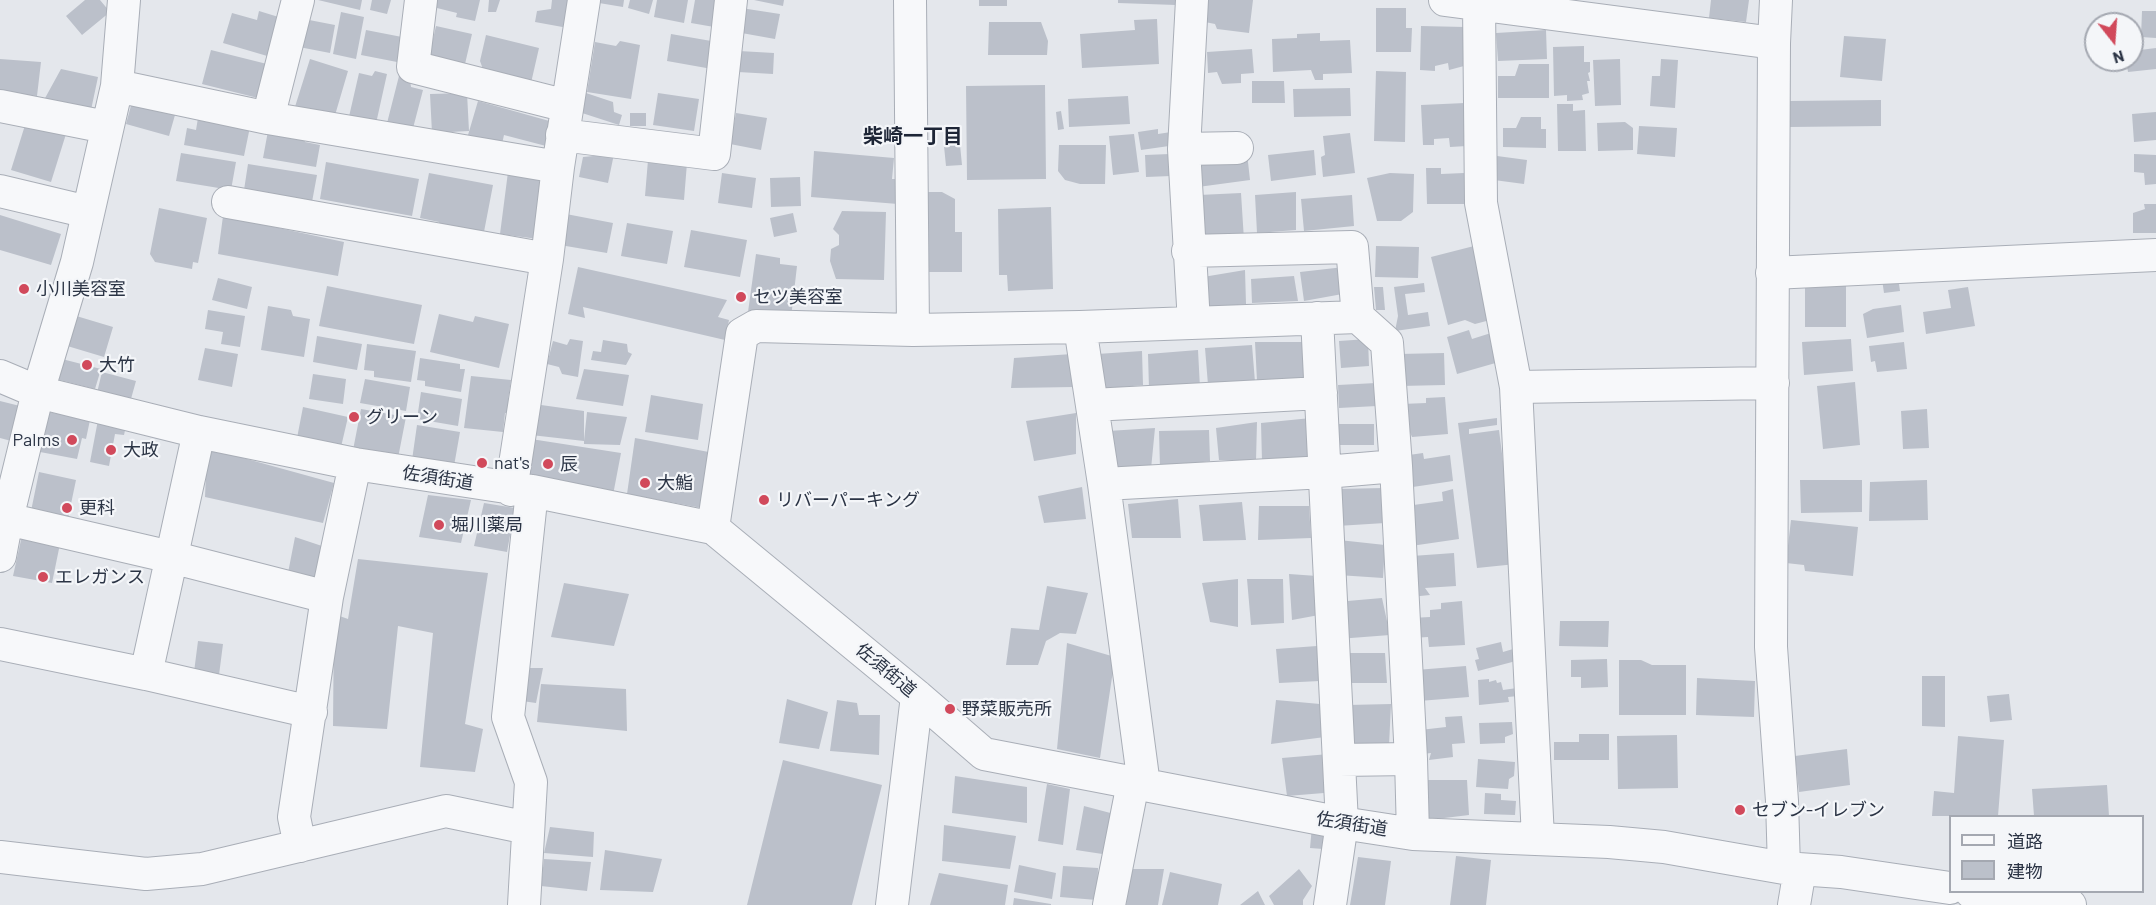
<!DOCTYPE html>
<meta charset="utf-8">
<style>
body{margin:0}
#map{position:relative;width:2156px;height:905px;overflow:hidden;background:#e4e7ec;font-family:Barlow,"Noto Sans JP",sans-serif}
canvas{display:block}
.legend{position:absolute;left:1949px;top:815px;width:195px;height:78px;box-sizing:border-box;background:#f4f6f9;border:2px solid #a4a8b1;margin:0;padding:8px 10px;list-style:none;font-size:18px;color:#2b3445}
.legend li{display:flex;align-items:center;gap:12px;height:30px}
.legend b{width:30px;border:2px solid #a4a8b1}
.north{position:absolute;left:2084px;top:12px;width:60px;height:60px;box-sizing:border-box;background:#f4f6f9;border:2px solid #a4a8b1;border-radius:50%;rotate:163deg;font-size:16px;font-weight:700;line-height:24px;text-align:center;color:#2b3445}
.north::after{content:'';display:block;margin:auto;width:21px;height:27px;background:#d1495b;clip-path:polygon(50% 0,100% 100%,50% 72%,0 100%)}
</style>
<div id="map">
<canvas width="2156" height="905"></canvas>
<ul class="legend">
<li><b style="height:8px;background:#f7f8fa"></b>道路</li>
<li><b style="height:16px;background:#bbc0ca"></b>建物</li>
</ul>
<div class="north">N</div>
</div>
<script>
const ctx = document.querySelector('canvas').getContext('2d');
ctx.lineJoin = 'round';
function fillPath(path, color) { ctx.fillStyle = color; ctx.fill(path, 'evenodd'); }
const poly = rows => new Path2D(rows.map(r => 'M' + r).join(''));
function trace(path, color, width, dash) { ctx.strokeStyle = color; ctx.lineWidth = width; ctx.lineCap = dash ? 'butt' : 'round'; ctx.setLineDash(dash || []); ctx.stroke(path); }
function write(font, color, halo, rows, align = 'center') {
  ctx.font = font + ' Barlow,"Noto Sans JP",sans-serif'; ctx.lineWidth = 4.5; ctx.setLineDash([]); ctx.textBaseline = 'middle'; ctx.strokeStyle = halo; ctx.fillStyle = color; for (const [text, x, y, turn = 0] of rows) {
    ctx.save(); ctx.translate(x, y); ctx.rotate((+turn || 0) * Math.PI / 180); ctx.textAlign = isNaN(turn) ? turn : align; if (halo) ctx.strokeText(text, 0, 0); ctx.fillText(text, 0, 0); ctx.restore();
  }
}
fillPath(poly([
 [85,0,100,0,110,12,82,35,66,16],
 [318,0,362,0,360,10],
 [372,0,391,0,387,14,370,10],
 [434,0,480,0,475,21,456,17,457,13,433,7],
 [489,0,500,0,496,12,488,12],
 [552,0,574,0,568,28,535,22,537,11,551,9],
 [600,0,624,0,623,7,599,3],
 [630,0,653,0,649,14,628,8],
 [657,0,688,0,684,23,654,17],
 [695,0,719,0,714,27,691,23],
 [754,0,784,0,783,6],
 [979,0,1007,0,1007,6,979,6],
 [1118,0,1177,0,1176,5,1118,3],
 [1208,0,1253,0,1249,33,1217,29,1215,24,1205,22],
 [1711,0,1749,0,1746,22,1709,18],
 [741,8,780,14,775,39,736,32],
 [1376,8,1406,8,1406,28,1412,28,1411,52,1376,52],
 [259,11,285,19,274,58,223,43,232,13,257,20],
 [2142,11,2156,11,2156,38,2141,37],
 [341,12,364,17,356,59,333,54],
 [304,19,335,25,330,53,299,47],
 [1157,19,1159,64,1082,68,1080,34,1135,30,1134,20],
 [989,22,1041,22,1048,41,1047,55,988,55],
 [436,26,472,34,465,64,429,56],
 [1421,26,1465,27,1464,66,1449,70,1448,63,1435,66,1435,71,1420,70],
 [366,30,402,37,397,62,361,55],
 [1546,30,1547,59,1498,61,1496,33],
 [1320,33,1320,41,1350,40,1352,73,1323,74,1323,80,1315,80,1311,70,1273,72,1272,39,1297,38,1297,34],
 [671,34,717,42,712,69,667,61],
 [486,35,539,48,531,83,484,72,480,61],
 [1844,36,1886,39,1882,81,1840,77],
 [620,41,640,45,631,99,587,92,595,42,616,46],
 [1584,46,1584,62,1590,62,1590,72,1588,73,1590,81,1587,81,1589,93,1582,95,1583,100,1567,101,1567,95,1554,96,1553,47],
 [2156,48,2156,69,2128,72,2126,60,2132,60,2132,51],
 [1252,49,1254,73,1241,74,1241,83,1222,84,1217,72,1208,73,1207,52],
 [211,50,267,64,258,98,202,84],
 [739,51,774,53,773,74,738,72],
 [0,59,41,62,37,96,0,92],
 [310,59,348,71,333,122,294,110],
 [1620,59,1621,105,1595,106,1593,60],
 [1661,59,1678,60,1675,108,1650,106,1652,76,1660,76],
 [1519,64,1549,64,1549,98,1498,98,1498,76,1515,76],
 [61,69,98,77,91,110,44,100],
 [375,71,387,74,375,128,348,121,359,73,372,76],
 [1376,71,1406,72,1405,142,1374,141],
 [399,76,410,79,411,87,423,90,412,132,385,131],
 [1252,81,1284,81,1285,103,1252,103],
 [1045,85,1046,179,967,180,966,86],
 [1350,88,1351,116,1294,117,1293,89],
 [467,93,469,131,432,133,430,94],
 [586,93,613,102,614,112,622,115,619,125,579,112],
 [658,93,699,99,694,131,653,125],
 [1128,96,1130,124,1069,127,1068,99],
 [1881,100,1881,126,1790,127,1789,101],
 [478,101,553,122,546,146,504,135,502,144,468,135],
 [132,102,177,108,169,136,126,124],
 [1465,103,1467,146,1450,147,1449,138,1434,139,1434,145,1423,145,1421,105],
 [1557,104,1573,104,1573,111,1585,110,1586,151,1558,151],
 [1061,111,1064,129,1058,130,1056,112],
 [199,112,251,122,244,156,184,145,187,128,196,130],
 [2156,112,2156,140,2134,142,2132,114],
 [630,113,646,113,646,126,630,126],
 [736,113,767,118,761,150,730,144],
 [1521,117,1541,117,1541,129,1546,129,1546,148,1503,147,1503,128,1516,128],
 [26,122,66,134,51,182,11,170],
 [1625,122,1633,128,1633,150,1598,151,1597,123],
 [1639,126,1677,128,1675,157,1637,154],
 [1158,129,1158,134,1171,132,1176,145,1141,150,1138,132],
 [268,131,304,137,305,142,320,145,316,167,263,158],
 [1350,133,1355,173,1323,177,1321,157,1325,155,1323,136],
 [1134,134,1139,172,1113,175,1109,136],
 [960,145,962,165,946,166,944,146],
 [1059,145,1106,145,1105,184,1080,184,1065,180,1058,171],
 [1314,150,1316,175,1271,181,1268,155],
 [814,151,894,158,892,179,900,179,898,204,811,197],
 [181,153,236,162,231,190,176,181],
 [1247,153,1250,180,1198,187,1194,160],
 [614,154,608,183,579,177,583,157],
 [1170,154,1171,176,1146,177,1145,155],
 [2134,154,2156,155,2156,184,2145,185,2144,173,2134,172],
 [1497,156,1527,160,1524,184,1494,180],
 [648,160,687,163,684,200,645,196],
 [326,162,419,179,412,216,320,199],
 [248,164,317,175,312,202,244,190],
 [1426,168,1441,168,1441,174,1464,173,1464,204,1427,204],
 [508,172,541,176,538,239,500,234],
 [429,173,493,185,483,237,441,229,439,222,420,218],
 [722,173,756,178,752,208,718,203],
 [1390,173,1414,174,1413,212,1401,221,1377,221,1367,178],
 [800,177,801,206,771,207,770,178],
 [925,192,942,192,955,199,955,232,962,232,962,272,925,272],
 [1296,192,1296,230,1257,233,1255,195],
 [1241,193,1244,240,1201,245,1199,195],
 [1352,195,1354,226,1304,231,1301,199],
 [2144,204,2156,204,2156,233,2133,233,2133,213,2145,209],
 [1051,207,1053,289,1008,291,1007,275,999,275,998,209],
 [159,208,207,218,198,263,193,262,192,269,155,262,150,254],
 [842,211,886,212,884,280,836,279,830,261,831,249,839,245,839,235,833,229],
 [793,213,797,232,774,237,770,218],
 [566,214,613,223,607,253,560,245],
 [0,215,61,234,51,265,0,250],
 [223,216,344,242,338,276,218,254],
 [627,223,673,231,667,264,621,256],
 [691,230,747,240,740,277,684,267],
 [1376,246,1419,247,1418,278,1375,277],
 [1474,246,1494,319,1475,324,1465,320,1448,325,1431,257],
 [756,254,780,258,780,264,797,266,791,318,748,312],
 [578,267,727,300,718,317,729,320,725,340,583,307,585,318,568,314],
 [1344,267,1348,293,1304,301,1300,272],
 [1245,270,1246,304,1204,309,1203,277],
 [1294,276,1298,301,1252,303,1251,279],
 [1898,277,1900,291,1884,293,1882,279],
 [218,278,252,287,247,309,212,300],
 [1805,282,1846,283,1846,327,1805,327],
 [1424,283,1425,292,1405,294,1408,315,1428,312,1430,326,1395,331,1398,316,1394,287],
 [327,286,422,305,414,344,319,326],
 [1374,287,1383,287,1385,310,1376,310],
 [1968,287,1975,326,1926,334,1923,312,1951,308,1948,290],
 [1901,305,1904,332,1867,338,1863,314,1873,309],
 [268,306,291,310,293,316,310,319,304,357,261,350],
 [208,310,245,316,240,347,221,344,223,332,205,329],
 [439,314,473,322,475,316,509,324,499,368,430,352],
 [73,315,113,327,104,357,64,345],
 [1469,330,1472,339,1491,333,1499,362,1457,374,1447,337],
 [317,336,362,344,357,370,313,362],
 [570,339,583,341,578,377,562,374,559,367,547,364,553,341,567,345],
 [1368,339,1369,366,1341,368,1339,341],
 [1851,339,1853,371,1804,375,1802,342],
 [603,340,627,344,628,352,632,354,626,365,591,360,593,351,601,352],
 [1255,342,1303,342,1308,378,1257,381],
 [1904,342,1907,369,1877,372,1875,361,1871,362,1869,346],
 [367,344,416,351,411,382,374,377,374,371,364,370],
 [1252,345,1255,382,1208,385,1205,348],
 [205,348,238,354,232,387,198,380],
 [1198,350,1200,388,1149,389,1148,354],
 [1142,351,1143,385,1101,389,1097,354],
 [1444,353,1445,385,1400,386,1399,354],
 [1072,354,1074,387,1011,388,1014,358],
 [420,358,460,364,460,369,465,369,461,392,425,386,425,381,417,380],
 [62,359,101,369,95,389,56,379],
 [584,369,629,375,623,406,576,399],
 [102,372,136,381,129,406,96,397],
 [313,374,346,379,343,404,309,399],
 [471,376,511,380,508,400,516,401,514,414,505,413,503,432,464,428],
 [365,379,410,387,406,411,360,403],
 [1855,382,1860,445,1823,449,1817,386],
 [1376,383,1377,406,1339,408,1338,385],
 [421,392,462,399,458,426,417,419],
 [651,395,703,404,698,440,645,432],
 [1445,397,1448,434,1412,437,1409,430,1404,432,1402,404,1426,403,1426,398],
 [0,401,24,407,15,442,0,438],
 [534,404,584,411,584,441,587,412,627,417,620,445,584,444,584,441,531,435],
 [303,407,348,417,341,447,297,438],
 [361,409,406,417,398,458,353,450],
 [1927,409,1929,448,1903,449,1901,411],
 [48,412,90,420,86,439,82,438,77,459,40,452],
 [1076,413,1076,454,1034,461,1026,421],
 [1311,418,1311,461,1262,461,1261,423],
 [1497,418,1497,425,1469,429,1469,434,1499,430,1516,564,1477,568,1458,423],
 [98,420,126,426,124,435,115,434,109,466,90,462],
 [1257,422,1256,461,1219,460,1216,428],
 [1338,424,1374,424,1374,445,1338,445],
 [417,425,460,432,454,466,412,460],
 [1155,428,1151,469,1113,468,1108,431],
 [1209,430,1210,461,1160,468,1159,431],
 [635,438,714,453,702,508,627,494],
 [531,439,621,453,613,495,525,483],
 [207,448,334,483,323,523,205,497],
 [1423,453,1424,459,1450,455,1453,481,1406,488,1409,455],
 [39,472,76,480,67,523,30,516],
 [1800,480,1862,480,1862,512,1801,513],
 [1927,480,1928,520,1869,521,1870,482],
 [1082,487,1086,519,1044,523,1038,496],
 [1384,488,1385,523,1337,526,1336,489],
 [1453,489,1459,539,1411,546,1406,506,1443,501,1442,492],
 [428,495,471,500,461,543,419,537],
 [1178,499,1181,538,1132,538,1128,504],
 [1242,502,1246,540,1203,541,1199,505],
 [484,503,515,508,507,552,474,546],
 [1259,506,1309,506,1311,538,1258,540],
 [1791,520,1858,527,1853,576,1805,571,1804,565,1786,563],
 [23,531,61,539,52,583,13,576],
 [295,537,331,549,324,588,287,578],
 [1339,540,1385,545,1383,578,1338,575],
 [1454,553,1456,586,1425,588,1430,595,1410,597,1412,556],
 [358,559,488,573,465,724,483,729,475,772,420,767,433,633,398,626,387,729,333,726,334,614,348,619],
 [1289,574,1317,576,1319,615,1292,620],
 [1238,579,1238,627,1210,622,1202,583],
 [1247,579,1283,579,1284,623,1251,625],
 [564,583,629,594,614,646,551,637],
 [1047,586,1088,593,1076,634,1060,633,1046,641,1038,665,1006,665,1011,628,1039,630],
 [1382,598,1390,635,1338,639,1336,602],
 [1462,601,1465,645,1429,647,1428,637,1412,638,1411,618,1430,617,1430,610,1441,609,1441,603],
 [1560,621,1609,621,1608,647,1559,646],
 [198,641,223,644,219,675,194,672],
 [1501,642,1503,652,1513,649,1516,661,1478,671,1475,660,1479,659,1476,648],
 [1067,643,1115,657,1100,758,1057,749],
 [1317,646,1320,681,1279,683,1276,649],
 [1346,653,1385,653,1387,683,1349,683],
 [1607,659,1608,687,1581,688,1581,677,1571,677,1571,660],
 [1619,660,1641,660,1652,665,1686,665,1686,715,1619,715],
 [1466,666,1469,697,1419,701,1416,670],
 [518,668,543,668,536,703,515,700],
 [1922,676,1945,676,1945,727,1922,726],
 [1697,678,1755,681,1754,717,1696,715],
 [1489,679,1489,682,1496,680,1497,683,1501,682,1503,690,1517,688,1518,696,1508,697,1509,702,1479,705,1478,680],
 [541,684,626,689,627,731,537,722],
 [2009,694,2012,720,1990,722,1987,696],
 [787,699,828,712,819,749,779,743],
 [837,700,857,703,859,715,880,715,879,755,830,751],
 [1276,700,1320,704,1325,737,1271,744],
 [1391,704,1389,746,1352,746,1348,705],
 [1462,716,1465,743,1452,744,1453,757,1429,760,1431,753,1423,754,1420,730,1446,727,1445,717],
 [1512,722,1513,734,1505,737,1505,743,1480,744,1479,723],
 [1579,734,1609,734,1609,760,1554,760,1554,742,1579,742],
 [1677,735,1678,788,1618,789,1617,736],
 [1958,736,2004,740,1998,816,1932,816,1934,791,1954,793],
 [1847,749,1850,785,1799,792,1795,756],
 [1329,754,1324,793,1287,796,1282,758],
 [1478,759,1515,762,1514,776,1509,779,1508,789,1476,787],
 [783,760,882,785,852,905,747,905],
 [955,776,1027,787,1027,823,952,813],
 [1428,780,1467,780,1469,815,1428,820],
 [1047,784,1070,789,1063,845,1038,841],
 [2107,785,2109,816,2034,816,2032,789],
 [1485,793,1501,794,1501,800,1516,801,1515,815,1484,814],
 [1084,806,1118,815,1109,855,1076,850],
 [944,825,1016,836,1010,869,942,861],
 [1312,826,1338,828,1336,850,1310,848],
 [550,827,594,832,593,857,544,853],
 [605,850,662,859,653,892,600,890],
 [1456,856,1491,860,1486,905,1450,905],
 [1358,857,1391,861,1385,905,1350,905],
 [544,859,591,862,587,891,541,886],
 [1019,865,1056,873,1052,899,1014,892],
 [1063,866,1098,868,1097,900,1060,897],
 [1132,869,1164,869,1158,905,1126,905],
 [1299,869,1312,886,1303,900,1303,905,1274,905,1269,896],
 [1170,872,1222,884,1218,905,1162,905],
 [939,873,1008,885,1005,905,930,905],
 [1258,891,1265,905,1240,905],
 [1014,898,1051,904,1051,905,1013,905]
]), '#bbc0ca');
const minor = poly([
 [421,0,413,67,567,106],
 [910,0,913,330],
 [1192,0,1184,149,1194,323],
 [1445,0,1774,43],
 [1776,0,1774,43,1771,647,1782,801,1784,868],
 [1479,4,1481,203,1516,387,1538,838],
 [117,86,268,118,558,167],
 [0,106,106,127],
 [268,118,298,0],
 [562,135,714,154,731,0],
 [1184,149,1237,148],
 [0,191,88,212],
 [228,202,547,259],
 [1772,273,2156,255],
 [1358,317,1387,343,1396,466,1411,759,1413,834],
 [1317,318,1342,823,1330,905],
 [1080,327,1104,484,1144,785],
 [0,376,38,392,199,432,355,464,532,491,713,528,917,696,984,754,1342,823,1413,834,1609,842,1664,847,1784,868,1841,872,1950,888],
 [1516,387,1773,383],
 [1092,405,1321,393],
 [1104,484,1325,472,1396,466],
 [511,490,547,259,558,167,584,0],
 [7,519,171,557,327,597],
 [713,528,742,334,756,326,913,330,1080,327,1358,317,1352,247,1188,251],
 [0,556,7,519,38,392,77,262,117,86,124,0],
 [0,644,146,674,311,712],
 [146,674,199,432],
 [1339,760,1411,759],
 [300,846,294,817,327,597,355,464],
 [0,857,146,874,202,869,446,811,528,828],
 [1971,892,2070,905],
 [524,905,531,782,508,717,532,491],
 [892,905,917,696],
 [1109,905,1133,783],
 [1794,905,1800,869]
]);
trace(minor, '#a9aeb7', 34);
trace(minor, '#f7f8fa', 32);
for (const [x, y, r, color] of [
 [24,289,6,"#d1495b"],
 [741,297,6,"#d1495b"],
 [87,365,6,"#d1495b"],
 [354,417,6,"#d1495b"],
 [72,440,6,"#d1495b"],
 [111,450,6,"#d1495b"],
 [482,463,6,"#d1495b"],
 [548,464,6,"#d1495b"],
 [645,483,6,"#d1495b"],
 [764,500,6,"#d1495b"],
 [67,508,6,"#d1495b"],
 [439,525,6,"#d1495b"],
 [43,577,6,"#d1495b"],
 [950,709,6,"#d1495b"],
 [1740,810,6,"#d1495b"]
]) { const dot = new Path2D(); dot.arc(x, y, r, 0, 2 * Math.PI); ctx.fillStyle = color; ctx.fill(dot); trace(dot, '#f4f6f9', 2); }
write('18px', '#2b3445', '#f4f6f9', [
 ["小川美容室",36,289],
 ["セツ美容室",753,297],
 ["大竹",99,365],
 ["グリーン",366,417],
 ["Palms",60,440,"right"],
 ["大政",123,450],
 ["nat's",494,463],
 ["辰",560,464],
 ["大鮨",657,483],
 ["リバーパーキング",776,500],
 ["更科",79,508],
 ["堀川薬局",451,525],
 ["エレガンス",55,577],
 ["野菜販売所",962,709],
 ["セブン-イレブン",1752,810]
], 'left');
write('18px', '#2b3445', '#f4f6f9', [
 ["佐須街道",438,478,9],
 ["佐須街道",886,670,40],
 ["佐須街道",1352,824,9]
]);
write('bold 20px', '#1d2536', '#f4f6f9', [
 ["柴崎一丁目",913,136]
]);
</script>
